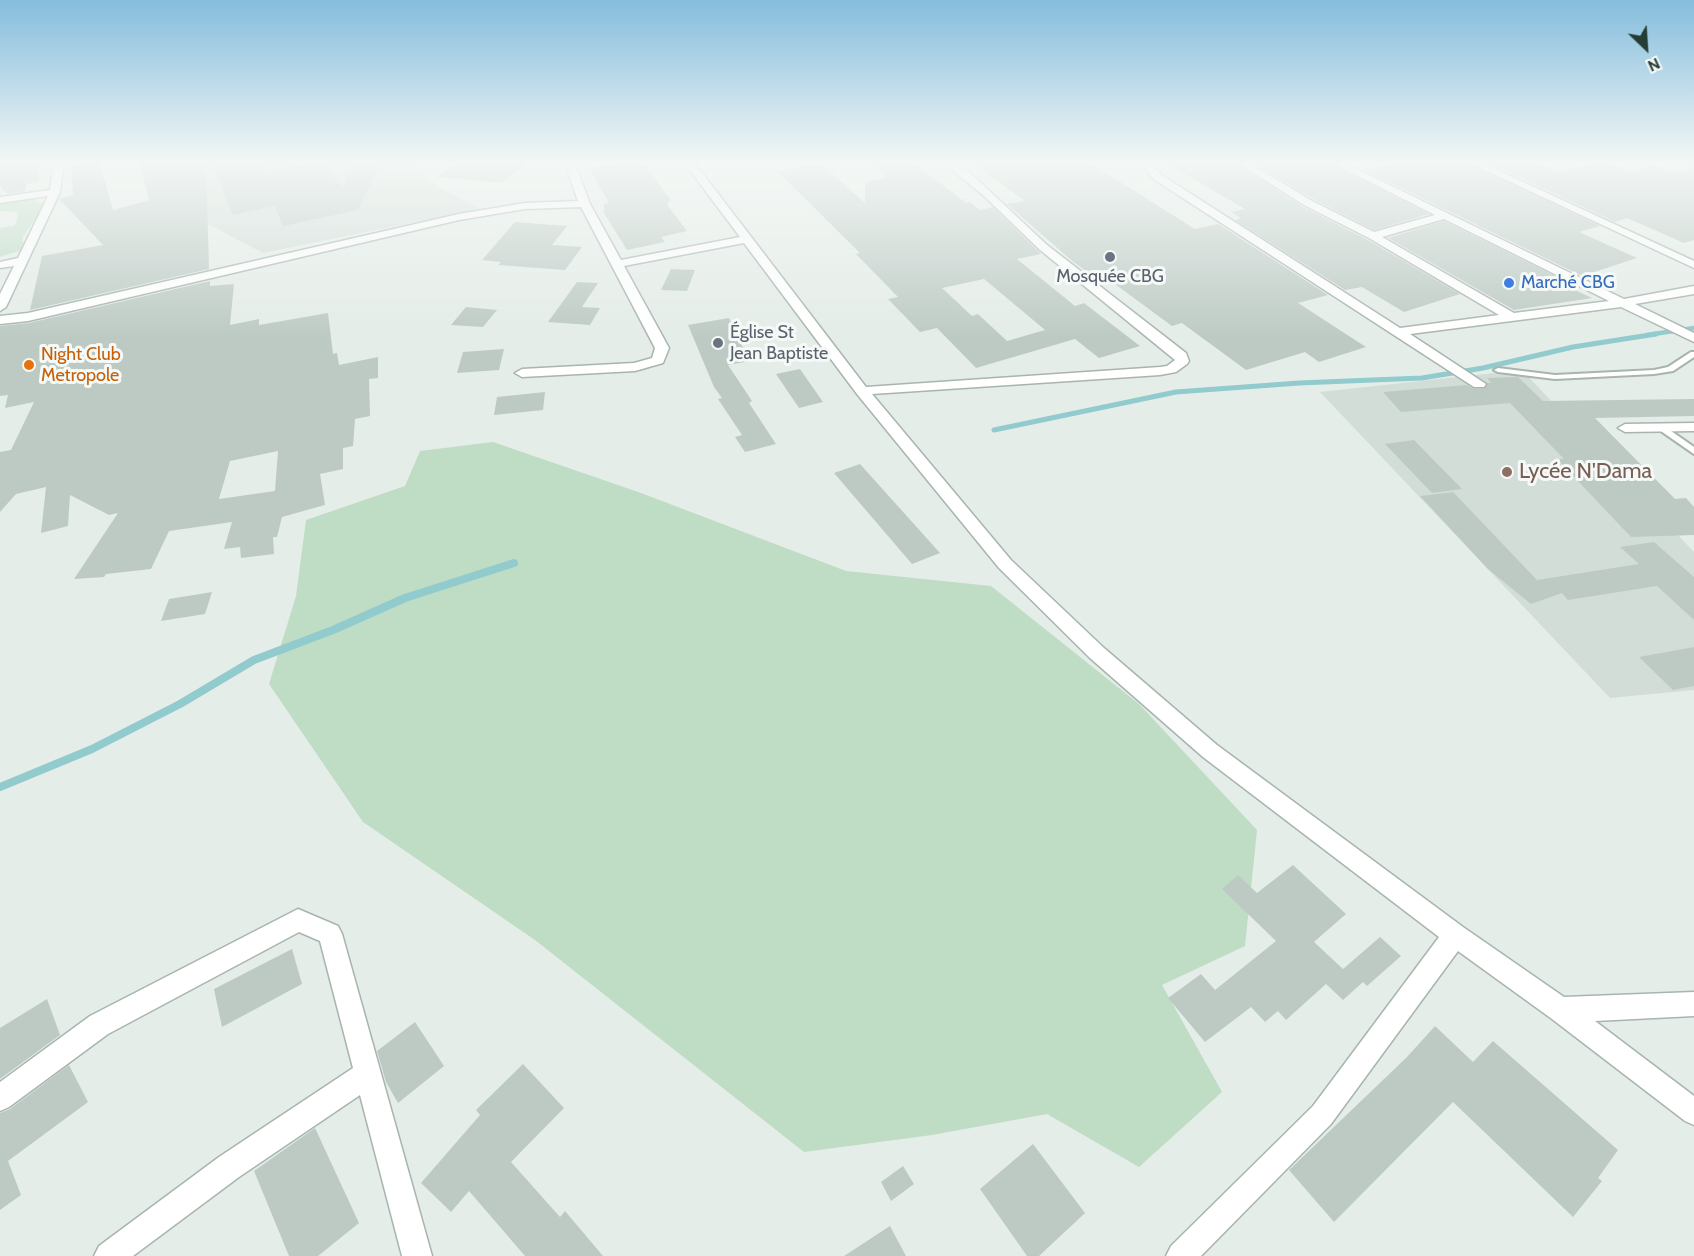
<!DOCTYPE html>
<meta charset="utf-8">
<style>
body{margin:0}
#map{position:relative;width:1694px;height:1256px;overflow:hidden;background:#e5ede8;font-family:Cabin,sans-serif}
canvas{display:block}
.north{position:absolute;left:1616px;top:18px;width:60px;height:60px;-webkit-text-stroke:4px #f5f9f7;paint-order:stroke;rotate:155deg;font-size:16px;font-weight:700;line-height:24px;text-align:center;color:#253d34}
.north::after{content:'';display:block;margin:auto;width:21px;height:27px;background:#253d34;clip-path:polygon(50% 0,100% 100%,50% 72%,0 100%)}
</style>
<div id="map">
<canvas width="1694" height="1256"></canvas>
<div class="north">N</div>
</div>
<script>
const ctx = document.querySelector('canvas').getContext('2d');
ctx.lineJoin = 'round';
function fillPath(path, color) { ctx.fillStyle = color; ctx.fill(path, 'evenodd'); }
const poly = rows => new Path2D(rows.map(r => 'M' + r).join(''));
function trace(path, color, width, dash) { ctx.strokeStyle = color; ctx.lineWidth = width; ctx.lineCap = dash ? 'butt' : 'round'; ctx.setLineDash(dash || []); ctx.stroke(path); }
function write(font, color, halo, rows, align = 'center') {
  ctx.font = font + ' Cabin,sans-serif'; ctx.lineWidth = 6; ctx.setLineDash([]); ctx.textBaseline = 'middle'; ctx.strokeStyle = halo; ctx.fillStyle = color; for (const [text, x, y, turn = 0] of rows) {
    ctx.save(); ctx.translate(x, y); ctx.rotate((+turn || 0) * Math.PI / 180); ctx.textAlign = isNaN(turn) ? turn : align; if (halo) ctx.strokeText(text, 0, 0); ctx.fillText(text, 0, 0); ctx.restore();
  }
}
fillPath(poly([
 [174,161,411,161,438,187,480,209,263,253,202,221,178,186],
 [1522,370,1694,552,1694,690,1610,698,1320,392]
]), '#d3ddd7');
fillPath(poly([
 [25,199,34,199,37,203,43,203,38,215,23,237,22,241,27,244,22,250,0,257,0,228,14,226,17,221,18,212,0,211,0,204],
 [493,442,641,493,846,571,991,586,1139,704,1257,830,1245,946,1162,985,1222,1092,1139,1167,1047,1114,932,1135,804,1152,535,940,363,822,269,684,296,596,306,520,405,486,420,451]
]), '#bfdcc4');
trace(poly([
 [1647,335,1694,328]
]), '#91cbcd', 4.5);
trace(poly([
 [994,430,1176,392,1299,383,1422,378,1483,368,1573,347,1656,334],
 [512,564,514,563]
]), '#91cbcd', 5);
trace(poly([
 [0,787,92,749,180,704,254,660,333,630,405,598,514,563]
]), '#91cbcd', 8);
fillPath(poly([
 [0,161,40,161,39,181,27,184,25,191,7,194,0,186],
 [99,161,113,210,149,200,139,161,206,161,209,269,30,310,42,256,103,245,59,199,73,195,71,165],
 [211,161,263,161,264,172,322,161,342,188,355,164,360,161,382,161,358,210,283,226,275,206,233,215],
 [458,161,532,161,502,183,437,177],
 [634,161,643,161,671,201,667,202,669,207,687,231,661,237,665,242,627,250,604,213,604,204,609,203,589,168],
 [868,161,912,161,966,203,970,202,980,210,993,207,1041,254,1017,259,1075,306,1084,303,1140,346,1099,358,1075,339,976,368,937,328,920,332,888,299,898,297,856,254,860,253,777,171,821,163,865,203,865,182,887,177],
 [984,279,1020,309,1045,330,1007,341,978,314,972,316,942,288],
 [970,161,1087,161,1195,229,1218,224,1328,295,1298,303,1366,347,1319,362,1305,352,1246,370,1182,323,1172,326,1108,279,1099,281,1071,260,1007,204,1025,201],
 [1162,161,1233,161,1303,207,1368,240,1460,294,1404,312,1362,287,1345,290,1235,220,1241,218,1231,212,1245,209],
 [1250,161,1326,161,1429,214,1374,230,1313,199],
 [1404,161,1464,161,1600,226,1579,232,1637,258,1582,276,1364,170],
 [1505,161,1533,161,1559,172,1602,161,1632,171,1656,165,1676,173,1694,168,1694,240,1684,243,1627,218,1615,222,1491,164],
 [1444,221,1565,281,1560,283,1592,298,1514,310,1388,238],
 [515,222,567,226,552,245,582,247,565,270,498,265,501,262,482,260],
 [671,269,695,270,687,291,661,290],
 [210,281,210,286,234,284,230,325,259,319,259,325,328,313,333,354,337,353,339,365,378,357,378,378,369,379,370,416,355,419,353,446,343,448,343,469,320,474,325,505,282,517,277,537,273,537,274,554,241,558,240,547,224,549,232,522,169,531,151,569,106,574,104,577,74,579,118,513,109,515,70,495,68,526,41,533,46,487,16,494,0,512,0,452,11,450,34,402,5,408,8,395,0,396,0,326,29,323],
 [278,451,275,491,219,499,230,461],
 [577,282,598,283,582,307,600,308,590,325,548,322],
 [466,307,497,310,483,327,451,325],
 [729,318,749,361,728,365,752,401,749,403,776,444,745,452,735,437,742,435,718,399,722,398,714,387,688,325],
 [504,349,499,370,457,373,463,352],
 [800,369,823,402,799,408,776,374],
 [1518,377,1543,401,1694,399,1694,416,1595,418,1675,499,1686,498,1694,507,1694,535,1631,537,1557,459,1564,459,1510,403,1401,412,1383,392,1467,385,1474,389,1484,389,1488,383,1491,383,1487,378],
 [545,392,543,410,494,415,497,397],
 [1414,440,1462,489,1432,493,1385,444],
 [860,464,940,553,912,564,834,473],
 [1453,492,1537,580,1639,564,1620,547,1654,542,1694,577,1694,620,1657,586,1568,600,1562,593,1531,604,1488,569,1420,496],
 [212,592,205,614,161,621,169,599],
 [1694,647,1694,686,1673,690,1639,657],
 [1293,865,1346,914,1314,942,1343,969,1380,937,1401,956,1367,986,1363,982,1343,1000,1326,984,1286,1020,1278,1011,1265,1022,1251,1007,1205,1042,1168,998,1201,974,1215,990,1276,941,1222,889,1238,875,1257,893],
 [292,949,302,984,222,1027,214,989],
 [47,999,60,1035,0,1079,0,1028],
 [415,1022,444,1066,398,1103,386,1082,377,1051],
 [1435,1026,1473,1062,1493,1041,1618,1150,1598,1178,1602,1181,1573,1217,1453,1102,1334,1222,1289,1170,1407,1057],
 [523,1064,564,1108,511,1162,560,1217,565,1211,603,1256,525,1256,469,1191,451,1212,421,1183,480,1115,476,1110],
 [69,1065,88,1102,8,1161,21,1195,0,1210,0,1113,10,1109],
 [315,1128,359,1223,318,1256,289,1256,254,1171],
 [1033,1144,1085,1213,1039,1256,1027,1256,980,1189],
 [903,1166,914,1184,891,1201,881,1182],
 [890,1226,906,1256,844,1256]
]), '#bdcac4');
const service = poly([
 [1691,352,1694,352,1694,357,1673,371,1654,374,1555,379,1498,372,1494,370,1498,368,1555,375,1654,370,1668,367,1691,352],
 [1661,424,1694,447,1694,454,1658,429,1657,427,1661,424]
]);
const minor = poly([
 [54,161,64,161,60,192,6,307,0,311,0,294,14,266,0,268,0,262,18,258,48,196,0,203,0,197,50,190,54,161],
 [564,161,574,161,590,204,621,260,740,237,683,161,693,161,866,387,1160,367,1167,366,1175,360,1039,249,983,195,941,161,953,161,964,167,1047,245,1186,353,1189,361,1187,364,1176,372,1160,375,872,394,1011,560,1104,648,1217,745,1463,927,1564,997,1694,992,1694,1016,1595,1021,1694,1096,1694,1125,1685,1121,1552,1019,1458,951,1331,1124,1201,1256,1166,1256,1171,1246,1313,1106,1439,937,1203,757,1090,658,999,568,857,394,744,243,624,266,669,348,663,363,635,371,522,377,515,373,522,369,634,363,652,358,655,348,581,207,525,209,459,220,28,321,0,324,0,316,28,313,459,214,525,203,578,201,564,161],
 [1140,161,1150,161,1160,174,1400,328,1499,315,1369,238,1304,205,1235,161,1246,161,1312,201,1374,232,1435,215,1328,161,1340,161,1624,299,1694,286,1694,294,1635,304,1694,333,1694,342,1621,307,1410,334,1486,384,1484,387,1474,387,1152,178,1140,161],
 [1444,219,1609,301,1514,313,1382,237,1444,219],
 [1466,161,1478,161,1694,261,1694,268,1466,161],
 [1683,161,1694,161,1694,166,1685,163,1683,161],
 [1694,423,1694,431,1625,432,1618,428,1625,424,1694,423],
 [298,909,338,926,342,934,432,1256,402,1256,360,1095,239,1177,133,1256,94,1256,99,1246,219,1157,353,1068,320,941,299,932,108,1034,9,1107,0,1111,0,1082,90,1016,298,909]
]);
trace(service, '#a8b5ae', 4);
trace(minor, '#a8b5ae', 3);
fillPath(service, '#fff');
fillPath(minor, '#fff');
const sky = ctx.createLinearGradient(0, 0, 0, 337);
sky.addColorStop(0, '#85bddd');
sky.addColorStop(0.48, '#f3f7f5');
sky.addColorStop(1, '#f3f7f500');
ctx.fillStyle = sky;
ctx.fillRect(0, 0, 1694, 337);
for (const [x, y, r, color] of [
 [1110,257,6,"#6b7280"],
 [1509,283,6,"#3f7fe0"],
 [718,343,6,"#6b7280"],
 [29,365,6,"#e8710a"],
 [1507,472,6,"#8d6e63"]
]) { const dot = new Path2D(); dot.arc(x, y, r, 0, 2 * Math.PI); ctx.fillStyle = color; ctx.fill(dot); trace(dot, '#f5f9f7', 2); }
write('18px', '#5b616d', '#f5f9f7', [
 ["Mosquée CBG",1110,277],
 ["Église St",730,333,"left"],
 ["Jean Baptiste",730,354,"left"]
]);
write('18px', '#366cbe', '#f5f9f7', [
 ["Marché CBG",1521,283]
], 'left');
write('18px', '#c56008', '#f5f9f7', [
 ["Night Club",41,355],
 ["Metropole",41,376]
], 'left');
write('22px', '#785e54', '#f5f9f7', [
 ["Lycée N'Dama",1519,472]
], 'left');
</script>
